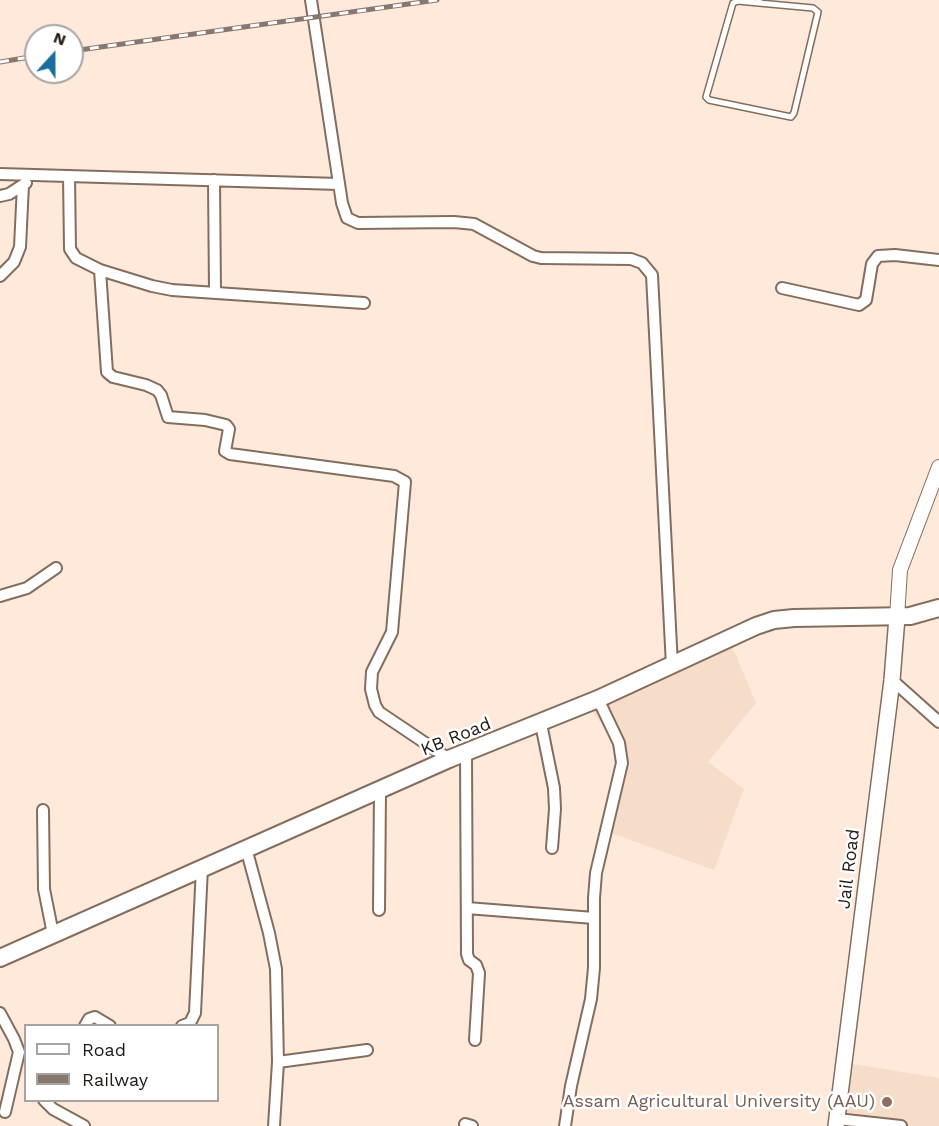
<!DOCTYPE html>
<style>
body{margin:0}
#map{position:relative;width:939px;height:1126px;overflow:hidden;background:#fee9db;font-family:"Work Sans",sans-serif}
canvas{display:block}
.legend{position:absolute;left:24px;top:1024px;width:195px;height:78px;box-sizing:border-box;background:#fff;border:2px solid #a7a3a1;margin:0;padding:8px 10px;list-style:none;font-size:18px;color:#231a14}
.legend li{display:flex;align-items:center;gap:12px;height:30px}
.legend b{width:30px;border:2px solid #a7a3a1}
.north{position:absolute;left:24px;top:24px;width:60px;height:60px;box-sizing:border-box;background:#fff;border:2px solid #a7a3a1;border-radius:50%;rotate:21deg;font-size:16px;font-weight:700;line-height:24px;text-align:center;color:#231a14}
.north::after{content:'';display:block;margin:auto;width:21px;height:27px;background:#1a6d9e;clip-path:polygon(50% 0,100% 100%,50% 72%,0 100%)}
</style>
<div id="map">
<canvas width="939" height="1126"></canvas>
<ul class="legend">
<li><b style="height:8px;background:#fff"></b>Road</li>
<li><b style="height:8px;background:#87786f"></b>Railway</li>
</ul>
<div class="north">N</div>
</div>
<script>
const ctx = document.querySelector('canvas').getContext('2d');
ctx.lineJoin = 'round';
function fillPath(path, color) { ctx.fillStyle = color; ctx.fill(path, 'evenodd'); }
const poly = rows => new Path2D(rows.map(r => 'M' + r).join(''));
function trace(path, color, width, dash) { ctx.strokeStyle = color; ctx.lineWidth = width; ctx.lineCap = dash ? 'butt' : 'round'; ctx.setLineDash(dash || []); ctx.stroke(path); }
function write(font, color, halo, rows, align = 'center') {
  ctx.font = font + ' "Work Sans",sans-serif'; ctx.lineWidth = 5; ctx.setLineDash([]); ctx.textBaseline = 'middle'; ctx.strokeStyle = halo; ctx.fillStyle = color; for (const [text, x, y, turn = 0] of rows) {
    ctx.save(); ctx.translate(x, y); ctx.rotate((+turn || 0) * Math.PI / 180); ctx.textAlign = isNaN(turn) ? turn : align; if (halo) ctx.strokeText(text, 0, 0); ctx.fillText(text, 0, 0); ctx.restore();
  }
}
fillPath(poly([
 [732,646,756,703,708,762,744,789,714,870,608,832,629,762,591,710],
 [841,1062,939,1078,939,1126,831,1126]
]), '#f6ddca');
const service = poly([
 [759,3,738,1,733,3,706,97,709,100,791,117,794,113,818,12,813,8,759,3,759,0]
]);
const minor = poly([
 [311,0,342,203,347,218,358,223,454,222,474,224,533,256,541,258,631,259,642,263,652,275,672,666],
 [0,174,339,184],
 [69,176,70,249,76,258,100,270,152,286,172,290,364,303],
 [214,180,215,292],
 [0,196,9,194,26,183],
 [100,270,107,372,113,377,146,385,157,390,161,395,168,417,205,420,226,425,229,429,225,451,230,454,394,476,405,482,392,632,372,672,371,689,375,705,379,712,449,759],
 [0,276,14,262,20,247,23,185],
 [782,288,859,305,866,300,872,264,878,256,895,255,939,260],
 [0,596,27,588,56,568],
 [892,680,939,722],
 [541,724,554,788,555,809,552,848],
 [466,753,467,954,469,960,476,965,479,973,475,1040],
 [43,810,44,889,53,934],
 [246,848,269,933,276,969,278,1062,274,1126],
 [467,908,594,918],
 [379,910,380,790],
 [0,1013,14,1039,19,1052,5,1112],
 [85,1026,89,1019,95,1017,110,1026],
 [182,1026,190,1023,195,1013,202,867],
 [278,1062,367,1050],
 [44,1100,53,1109,84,1126],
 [837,1119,901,1126],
 [465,1124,472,1126],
 [565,1126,571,1086,591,999,594,968,594,898,596,873,622,763,619,743,598,699]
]);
const tertiary = poly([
 [897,617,900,570,939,467]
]);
const secondary = poly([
 [836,1126,892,680,897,617]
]);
const primary = poly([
 [0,958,449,759,598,699,756,626,774,620,794,618,910,616,939,608]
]);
trace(service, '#846d5d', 8);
trace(minor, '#846d5d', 14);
trace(tertiary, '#846d5d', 16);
trace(secondary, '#846d5d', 18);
trace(primary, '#846d5d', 20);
trace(service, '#fff', 5);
trace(minor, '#fff', 10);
trace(tertiary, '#fff', 14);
trace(secondary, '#fff', 15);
trace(primary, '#fff', 16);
const rail = poly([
 [72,51,437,0],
 [0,62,36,56]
]);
trace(rail, '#87786f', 5);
trace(rail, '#fff', 3, [9]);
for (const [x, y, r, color] of [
 [887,1102,6,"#8d6e63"]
]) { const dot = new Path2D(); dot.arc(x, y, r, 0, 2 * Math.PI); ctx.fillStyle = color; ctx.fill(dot); trace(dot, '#fff', 2); }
write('18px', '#231a14', '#fff', [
 ["KB Road",456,737,-22],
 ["Jail Road",849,869,-83]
]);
write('18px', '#785e54', '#fff', [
 ["Assam Agricultural University (AAU)",875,1102]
], 'right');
</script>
